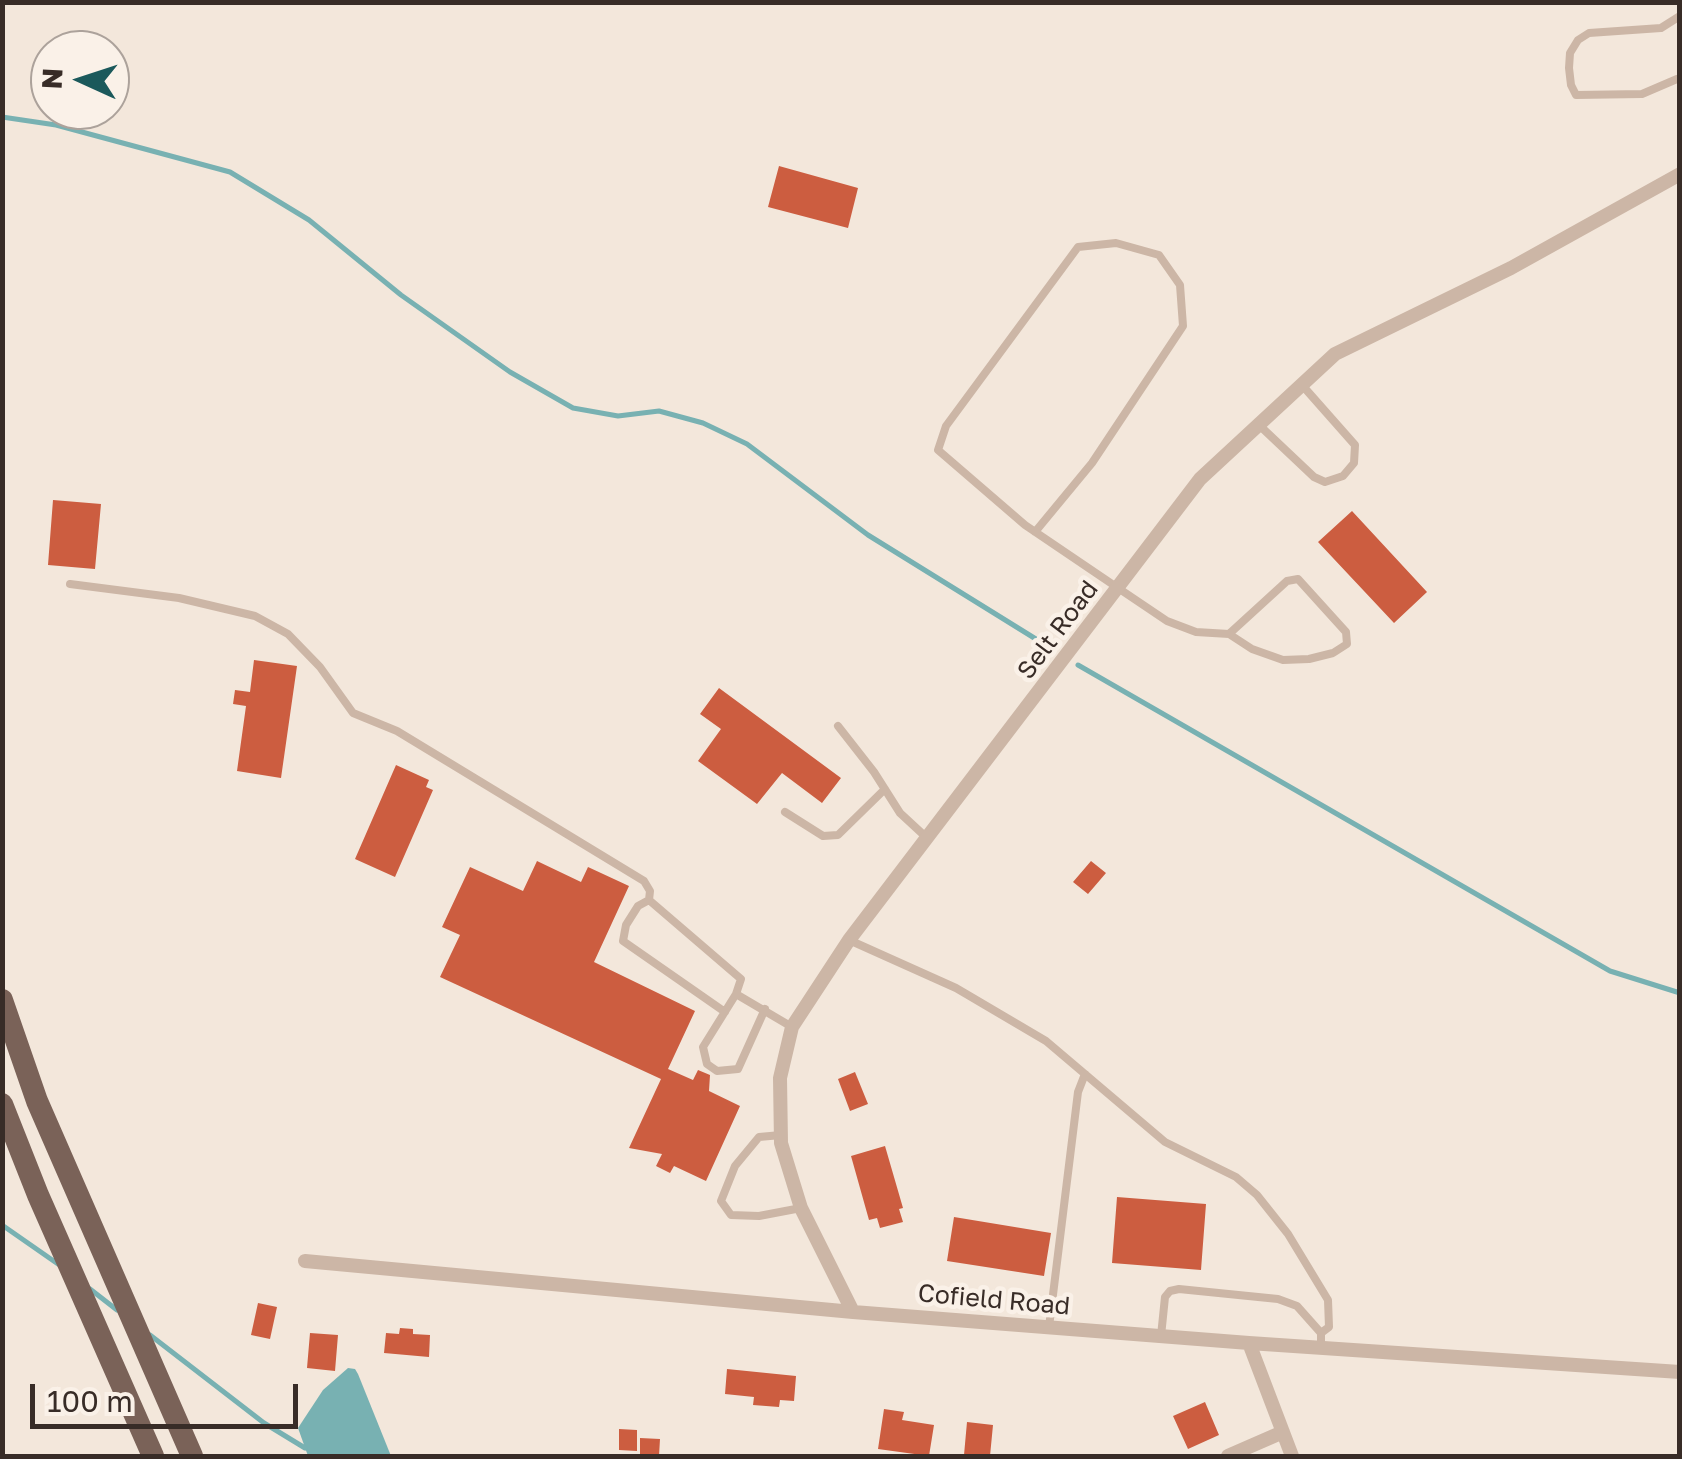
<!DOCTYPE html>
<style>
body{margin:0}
#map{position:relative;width:1682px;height:1459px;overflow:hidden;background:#f3e7db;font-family:"Golos Text",sans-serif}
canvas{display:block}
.frame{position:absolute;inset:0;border:5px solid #382c27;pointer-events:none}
.north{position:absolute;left:30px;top:30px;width:100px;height:100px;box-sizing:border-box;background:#faf1e8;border:2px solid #aca29b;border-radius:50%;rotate:273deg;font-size:28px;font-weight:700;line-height:40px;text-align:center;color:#382c27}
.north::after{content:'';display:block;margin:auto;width:35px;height:45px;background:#1b595b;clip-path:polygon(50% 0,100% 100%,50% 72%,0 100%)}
.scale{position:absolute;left:30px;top:1384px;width:268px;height:45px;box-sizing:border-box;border:5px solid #382c27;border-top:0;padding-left:12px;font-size:30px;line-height:35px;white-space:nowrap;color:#382c27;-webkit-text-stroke:8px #faf1e8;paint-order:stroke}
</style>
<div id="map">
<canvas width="1682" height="1459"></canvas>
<div class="frame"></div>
<div class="north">N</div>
<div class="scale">100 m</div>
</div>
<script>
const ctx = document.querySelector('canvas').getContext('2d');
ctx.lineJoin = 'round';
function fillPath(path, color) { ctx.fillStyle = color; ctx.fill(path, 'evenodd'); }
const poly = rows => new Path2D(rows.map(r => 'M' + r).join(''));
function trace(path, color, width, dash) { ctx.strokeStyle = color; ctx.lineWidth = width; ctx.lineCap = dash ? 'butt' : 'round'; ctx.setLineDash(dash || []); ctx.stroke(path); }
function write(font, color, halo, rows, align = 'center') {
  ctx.font = font + ' "Golos Text",sans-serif'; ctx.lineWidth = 9; ctx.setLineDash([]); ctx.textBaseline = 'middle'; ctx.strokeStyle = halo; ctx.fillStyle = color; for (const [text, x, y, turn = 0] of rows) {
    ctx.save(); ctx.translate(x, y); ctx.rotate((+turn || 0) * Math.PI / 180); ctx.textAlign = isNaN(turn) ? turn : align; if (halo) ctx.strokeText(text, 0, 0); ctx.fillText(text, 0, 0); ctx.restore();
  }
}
fillPath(poly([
 [348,1368,355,1369,358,1374,391,1456,308,1456,298,1428,323,1390]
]), '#78b1b2');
trace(poly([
 [2,117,56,125,230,172,309,220,401,295,510,372,573,408,618,416,659,411,703,423,747,444,868,535,1052,649],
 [1078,665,1610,971,1680,993],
 [2,1225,58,1264],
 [90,1289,117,1310],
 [150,1335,264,1423,305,1448]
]), '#78b1b2', 5);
fillPath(poly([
 [779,166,858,188,848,228,768,207],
 [53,500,101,504,95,569,48,565],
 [1352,511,1427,592,1394,623,1318,542],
 [254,660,297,666,281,778,237,771,246,706,233,704,235,690,250,692],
 [719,688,841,778,822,803,782,773,757,804,698,761,721,729,700,714],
 [396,765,429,780,426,787,433,790,395,877,355,859],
 [537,861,581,882,588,867,629,886,594,962,695,1011,668,1069,693,1080,698,1070,710,1075,709,1091,740,1106,706,1181,674,1166,670,1173,656,1166,662,1154,629,1148,661,1079,440,977,460,935,442,927,470,867,523,891],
 [1091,861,1106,873,1088,894,1073,882],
 [855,1072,868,1104,850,1111,838,1079],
 [885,1146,903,1208,899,1209,903,1222,880,1228,877,1218,869,1220,851,1156],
 [1117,1197,1206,1204,1201,1270,1112,1263],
 [954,1217,1051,1233,1044,1276,947,1261],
 [258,1303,277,1307,270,1339,251,1335],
 [400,1328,413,1329,413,1334,430,1335,429,1357,384,1353,386,1333,399,1334],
 [310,1333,338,1335,335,1371,307,1368],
 [727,1369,796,1376,794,1401,780,1400,779,1407,753,1405,754,1397,725,1394],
 [1205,1402,1219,1435,1188,1449,1173,1416],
 [884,1409,904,1412,902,1420,934,1425,929,1456,878,1449],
 [967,1422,993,1425,990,1456,964,1455],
 [619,1429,637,1430,637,1451,619,1450],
 [640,1438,660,1439,659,1456,640,1456]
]), '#cc5d40');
trace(poly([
 [1677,79,1642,94,1576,95,1571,85,1569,68,1570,53,1578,40,1589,33,1661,28,1680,16],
 [1259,425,1314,477,1325,482,1343,476,1354,463,1355,445,1302,385],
 [1035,532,1092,463,1183,326,1180,285,1159,255,1116,243,1078,247,946,426,938,450,1025,525,1118,588,1167,621,1196,632,1229,634,1252,649,1283,660,1309,659,1333,653,1347,644,1346,632,1298,579,1287,581,1229,634],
 [70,584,179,598,255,616,288,634,320,667,353,713,397,731,644,881,650,891,649,900,638,906,626,925,623,941,725,1012],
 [838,726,874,772,900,813,927,838],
 [785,812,823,836,838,835,885,789],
 [649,900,741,979,736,994,703,1047,707,1064,717,1071,738,1069,765,1009],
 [849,940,956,988,1046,1041,1165,1142,1236,1177,1257,1195,1288,1234,1328,1300,1329,1327,1321,1333,1321,1348],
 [736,994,792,1027],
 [781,1135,759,1137,735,1166,721,1201,731,1215,759,1216,801,1208],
 [1049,1327,1078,1092,1085,1074],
 [1161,1336,1165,1297,1170,1291,1179,1289,1278,1299,1297,1306,1321,1333]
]), '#ccb6a6', 8);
trace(poly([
 [305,1261,853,1312,1249,1343,1680,1372],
 [853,1312,801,1208,781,1143,780,1078,792,1027,849,940,1200,479,1335,354,1511,268,1680,174],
 [1249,1343,1292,1456],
 [1228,1456,1283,1432]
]), '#ccb6a6', 14);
trace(poly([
 [2,1000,37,1101,192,1456],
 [2,1104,38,1195,153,1456]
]), '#7a6258', 22);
write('25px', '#382c27', '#faf1e8', [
 ["Selt Road",1058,630,-53],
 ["Cofield Road",994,1300,5]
]);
</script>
